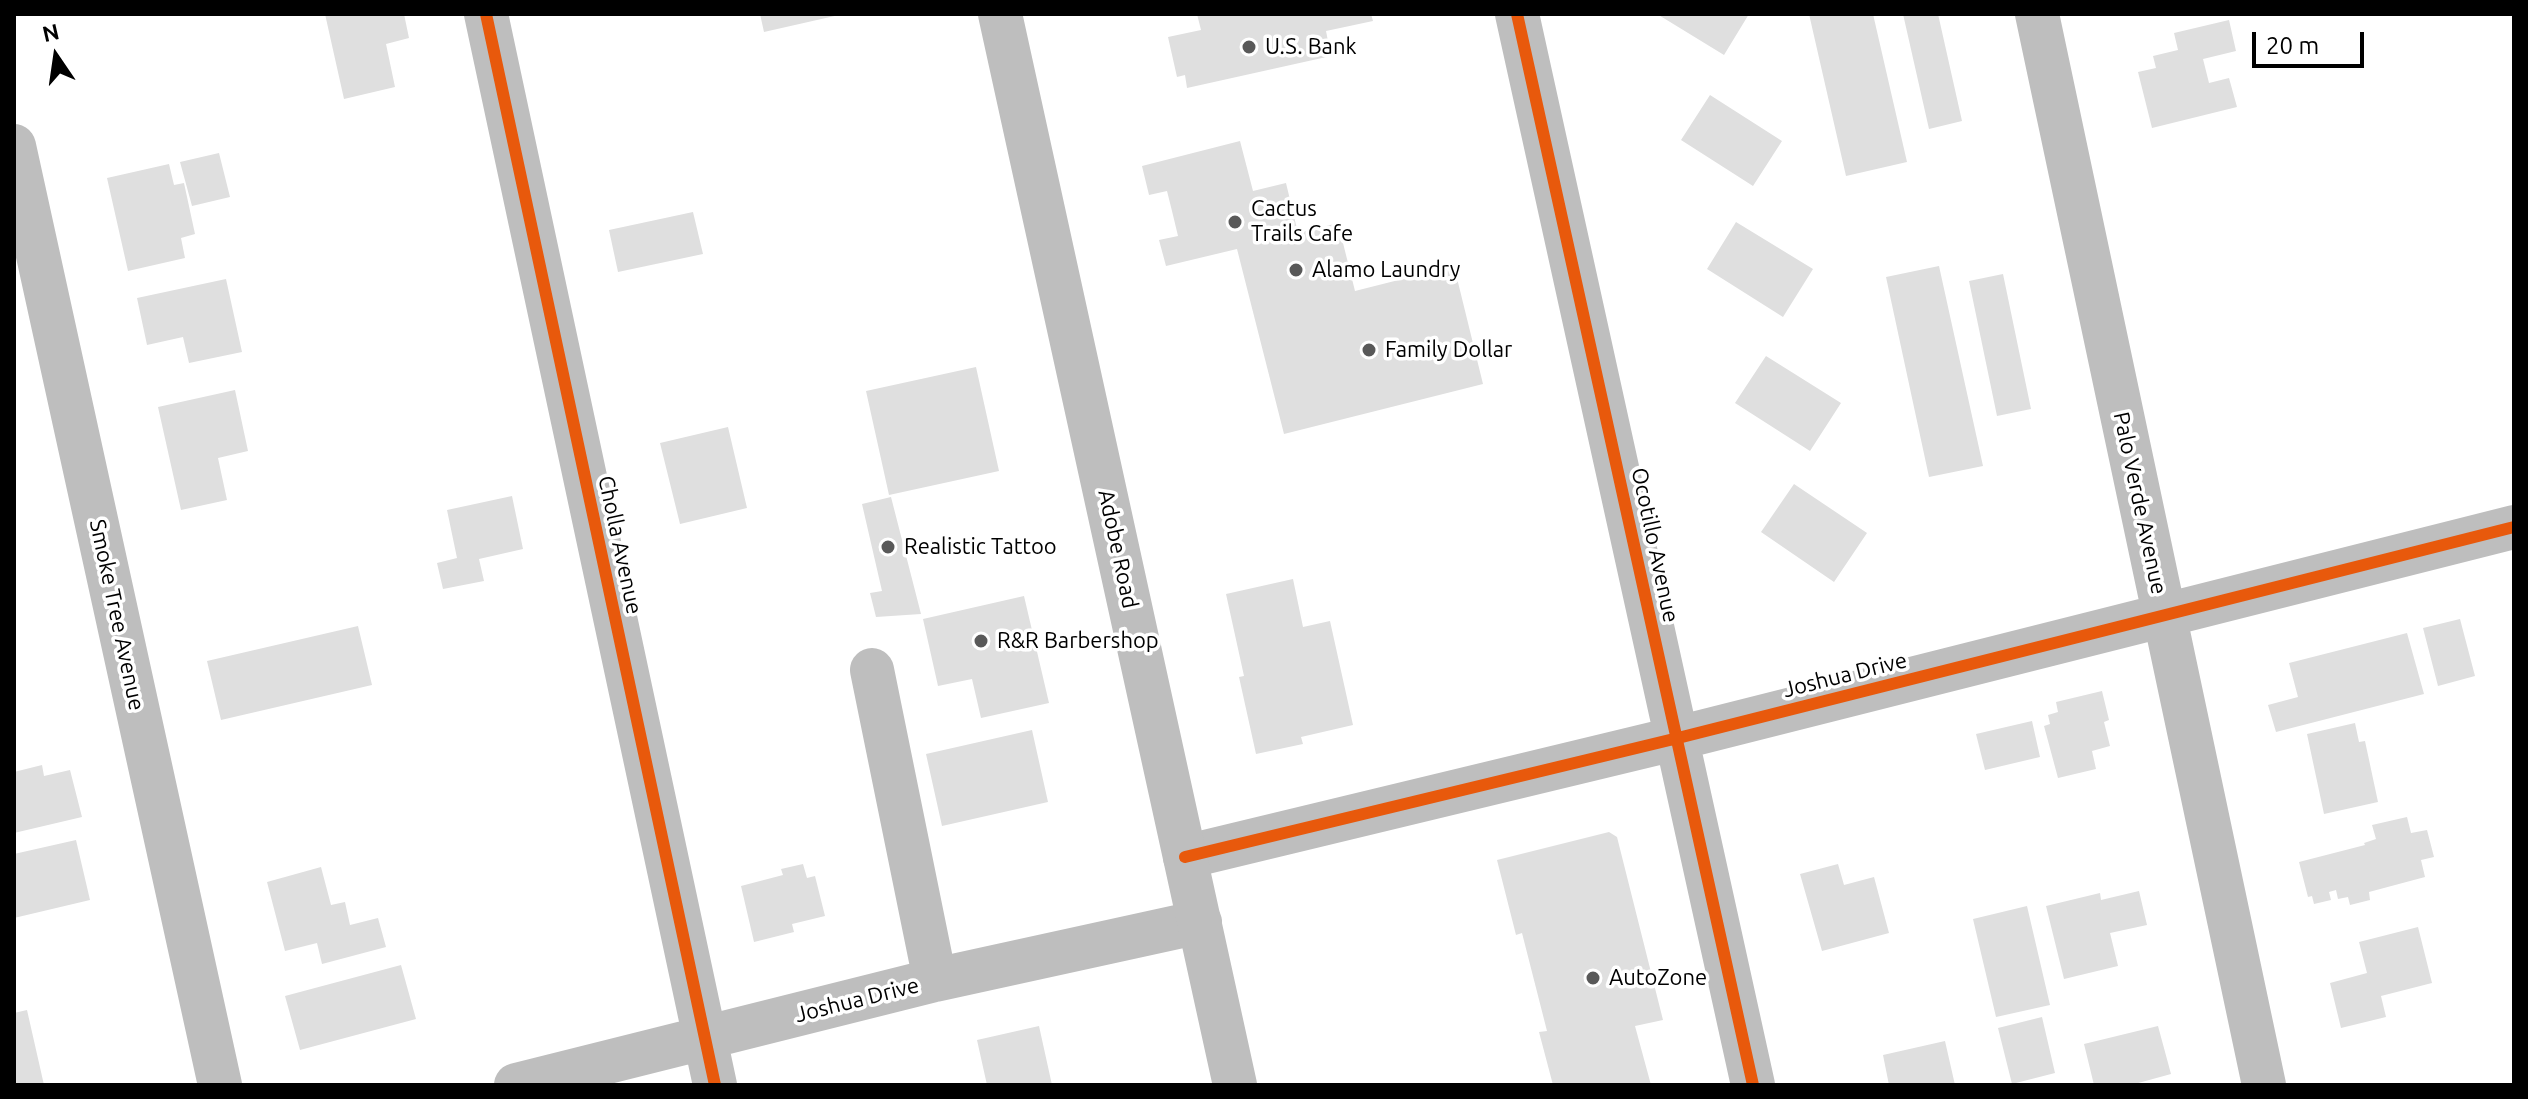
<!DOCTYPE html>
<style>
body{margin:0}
#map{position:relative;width:2528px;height:1099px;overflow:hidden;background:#fff;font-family:Ubuntu,sans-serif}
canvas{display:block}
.frame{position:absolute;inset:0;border:16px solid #000;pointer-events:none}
.north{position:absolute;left:16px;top:16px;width:80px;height:80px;-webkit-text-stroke:6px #fff;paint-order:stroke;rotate:347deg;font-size:22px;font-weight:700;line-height:32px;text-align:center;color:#000}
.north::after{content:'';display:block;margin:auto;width:28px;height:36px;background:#000;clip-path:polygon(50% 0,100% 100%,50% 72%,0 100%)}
.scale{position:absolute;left:2252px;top:32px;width:112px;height:36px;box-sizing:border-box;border:4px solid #000;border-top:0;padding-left:10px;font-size:24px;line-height:28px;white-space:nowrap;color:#000;-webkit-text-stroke:6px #fff;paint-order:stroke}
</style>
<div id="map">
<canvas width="2528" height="1099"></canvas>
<div class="frame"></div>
<div class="north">N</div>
<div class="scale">20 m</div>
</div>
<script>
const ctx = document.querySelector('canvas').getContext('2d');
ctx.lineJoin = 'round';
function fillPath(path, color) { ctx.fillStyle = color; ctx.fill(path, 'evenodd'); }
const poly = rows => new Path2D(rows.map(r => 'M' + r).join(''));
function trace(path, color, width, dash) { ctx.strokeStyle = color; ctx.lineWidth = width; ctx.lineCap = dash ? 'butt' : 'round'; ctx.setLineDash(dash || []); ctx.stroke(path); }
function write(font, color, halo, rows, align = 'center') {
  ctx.font = font + ' Ubuntu,sans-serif'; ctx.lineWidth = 7; ctx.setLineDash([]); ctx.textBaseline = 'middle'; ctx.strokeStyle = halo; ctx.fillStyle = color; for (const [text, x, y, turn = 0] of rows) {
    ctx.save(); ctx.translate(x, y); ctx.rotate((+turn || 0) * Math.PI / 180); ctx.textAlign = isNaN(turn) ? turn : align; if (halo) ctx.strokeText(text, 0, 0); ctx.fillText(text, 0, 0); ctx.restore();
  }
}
fillPath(poly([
 [325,14,404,14,409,38,386,44,395,87,344,99],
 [760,14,838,14,839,15,764,32],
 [1197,14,1371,14,1373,21,1326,31,1331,56,1187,88,1185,75,1177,77,1168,37,1201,30],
 [1657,14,1749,14,1724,55],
 [1809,14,1873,14,1907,162,1846,176],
 [1903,14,1938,14,1962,121,1929,129],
 [2229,20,2236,51,2203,59,2209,83,2229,78,2237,107,2152,128,2138,72,2156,68,2153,56,2178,50,2174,33],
 [1710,95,1782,141,1753,186,1681,140],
 [1240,141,1253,191,1286,183,1298,233,1338,223,1355,291,1454,266,1483,384,1284,434,1237,249,1166,266,1159,240,1178,236,1172,211,1167,191,1149,195,1142,166],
 [219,153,230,197,192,206,180,162],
 [169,164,174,185,184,183,195,234,181,238,185,258,128,271,107,178],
 [693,212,703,254,618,272,609,230],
 [1736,222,1813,269,1783,317,1707,269],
 [1939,266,1983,466,1929,477,1886,277],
 [2003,274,2031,409,1997,416,1969,281],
 [226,279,242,352,189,363,183,337,147,345,137,298],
 [1766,356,1841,403,1810,451,1735,403],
 [976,367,999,471,889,495,866,391],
 [235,390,248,451,218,458,227,500,181,510,158,407],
 [728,427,747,508,680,524,660,443],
 [1794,484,1867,533,1834,582,1761,532],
 [512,496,523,549,479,559,484,581,443,589,437,563,457,558,447,510],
 [891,497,921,614,876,617,870,593,882,591,862,504],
 [1293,579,1303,627,1330,621,1353,725,1301,737,1303,744,1256,754,1239,677,1244,676,1226,594],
 [1024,596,1049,703,981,718,972,679,938,686,923,619],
 [2460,619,2475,676,2438,686,2423,628],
 [358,626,372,685,221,720,207,661],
 [2407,633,2424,694,2276,732,2268,705,2298,697,2289,663],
 [2102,691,2109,720,2104,722,2110,746,2092,751,2096,769,2058,778,2044,726,2050,724,2048,715,2058,712,2056,702],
 [2032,721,2040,757,1985,770,1976,734],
 [2355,723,2359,742,2365,741,2378,802,2324,814,2307,734],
 [1032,730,1048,802,942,826,926,754],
 [42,765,44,776,70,770,82,817,14,833,14,772],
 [2407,817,2411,833,2427,830,2434,857,2421,860,2425,877,2369,892,2370,900,2350,905,2348,897,2338,899,2336,890,2329,892,2331,900,2314,904,2312,896,2308,897,2299,862,2365,845,2364,843,2376,839,2372,825],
 [1609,832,1617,837,1663,1020,1635,1026,1651,1085,1553,1085,1539,1032,1547,1031,1522,933,1516,935,1497,860],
 [76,840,90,900,14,918,14,854],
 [803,864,807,878,815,876,825,916,792,924,794,932,754,942,741,886,783,875,781,869],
 [1838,864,1844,885,1874,877,1889,933,1822,951,1800,874],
 [321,867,331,905,345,902,350,925,378,918,386,947,322,964,317,943,285,951,267,882],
 [2139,891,2147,925,2110,933,2118,966,2064,979,2046,906,2100,893,2101,900],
 [2027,906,2050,1005,1996,1017,1973,919],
 [2418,927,2432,983,2381,996,2386,1017,2341,1028,2330,983,2367,973,2359,942],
 [401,965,416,1019,300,1050,285,996],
 [27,1010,44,1085,14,1085,14,1013],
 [2042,1017,2055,1073,2012,1084,1998,1028],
 [1039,1026,1052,1085,987,1085,977,1040],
 [2158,1026,2171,1074,2131,1085,2094,1085,2084,1044],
 [1945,1041,1955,1085,1889,1085,1883,1055]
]), '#dfdfdf');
trace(poly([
 [486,14,715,1085],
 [1517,14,1753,1085],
 [2037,14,2264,1085],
 [14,146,220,1085],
 [872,670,935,980],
 [1185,857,1678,738,2514,527],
 [516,1085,935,980,1200,922]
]), '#bebebe', 44);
trace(poly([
 [1000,14,1235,1085]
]), '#bebebe', 44);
trace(poly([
 [486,14,715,1085],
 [1517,14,1753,1085],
 [1185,857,1678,738,2514,527]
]), '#e8590c', 12);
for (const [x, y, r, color] of [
 [1249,47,8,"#595959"],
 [1235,222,8,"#595959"],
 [1296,270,8,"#595959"],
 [1369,350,8,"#595959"],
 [888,547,8,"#595959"],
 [981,641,8,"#595959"],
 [1593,978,8,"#595959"]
]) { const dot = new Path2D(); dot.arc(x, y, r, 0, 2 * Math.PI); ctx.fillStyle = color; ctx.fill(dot); trace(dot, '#fff', 3); }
write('22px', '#000', '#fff', [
 ["U.S. Bank",1265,47],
 ["Cactus",1251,209],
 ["Trails Cafe",1251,234],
 ["Alamo Laundry",1312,270],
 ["Family Dollar",1385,350],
 ["Realistic Tattoo",904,547],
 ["R&R Barbershop",997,641],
 ["AutoZone",1609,978]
], 'left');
write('22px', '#000', '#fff', [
 ["Palo Verde Avenue",2140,503,78],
 ["Cholla Avenue",620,545,78],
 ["Ocotillo Avenue",1655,545,78],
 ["Adobe Road",1118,549,78],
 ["Smoke Tree Avenue",117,615,78],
 ["Joshua Drive",1845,675,-14],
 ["Joshua Drive",857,1000,-14]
]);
</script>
